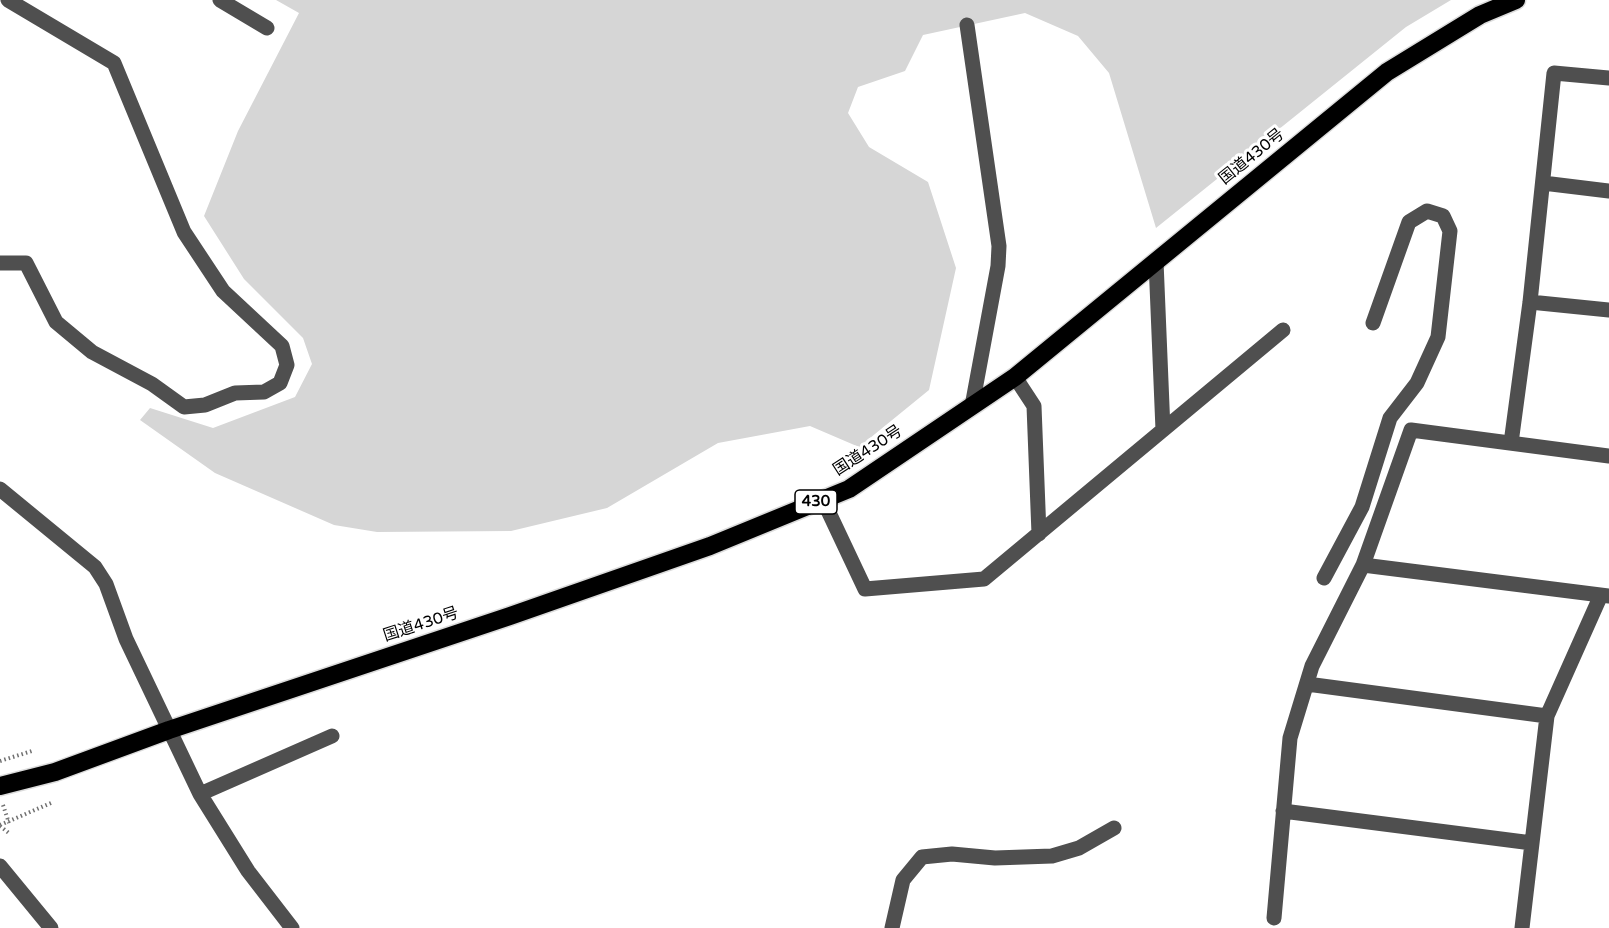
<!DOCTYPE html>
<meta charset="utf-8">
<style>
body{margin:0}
canvas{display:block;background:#fff}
</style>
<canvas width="1609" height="928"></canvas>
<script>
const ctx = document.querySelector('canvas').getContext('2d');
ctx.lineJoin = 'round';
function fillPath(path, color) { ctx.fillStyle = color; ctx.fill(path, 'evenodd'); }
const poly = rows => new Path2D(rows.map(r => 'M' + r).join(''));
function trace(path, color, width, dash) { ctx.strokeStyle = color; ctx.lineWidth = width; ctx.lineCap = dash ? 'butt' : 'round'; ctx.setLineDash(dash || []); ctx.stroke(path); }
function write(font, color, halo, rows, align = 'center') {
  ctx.font = font + ' "Varela Round","Noto Sans JP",sans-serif'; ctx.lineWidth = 6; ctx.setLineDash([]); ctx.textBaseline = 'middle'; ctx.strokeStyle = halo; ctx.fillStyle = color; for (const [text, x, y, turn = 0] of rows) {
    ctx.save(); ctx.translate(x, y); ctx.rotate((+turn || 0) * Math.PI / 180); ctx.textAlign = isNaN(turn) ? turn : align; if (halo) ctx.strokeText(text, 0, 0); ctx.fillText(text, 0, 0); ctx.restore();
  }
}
fillPath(poly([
 [276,0,1451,0,1406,27,1156,228,1109,73,1078,36,1025,13,923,35,905,71,858,87,848,113,869,147,928,182,956,268,929,390,859,447,810,426,718,443,607,508,511,531,377,532,334,525,215,473,140,420,150,408,213,428,295,397,312,364,303,338,244,279,204,216,238,131,299,13]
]), '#d6d6d6');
const highway = poly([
 [0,786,55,772,169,730,510,616,710,546,849,489,1015,377,1387,72,1480,15,1516,0]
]);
trace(highway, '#dbdbdb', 21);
trace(poly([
 [0,761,32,751],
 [3,805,9,823],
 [0,825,51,803],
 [0,826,10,834]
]), '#717171', 4, [1.5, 3]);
trace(poly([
 [220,0,267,28],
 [967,25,999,246,998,266,972,406],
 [1543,183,1609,191],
 [1156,261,1163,430],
 [0,263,26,263,56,322,92,352,152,384,184,407,205,405,235,393,264,392,280,383,287,365,282,346,223,291,184,232,114,63,8,0],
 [1530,302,1609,310],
 [1015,377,1034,406,1039,534],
 [1511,443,1530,302,1554,73,1609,78],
 [0,489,95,567,106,584,126,639,200,794,248,871,292,928],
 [823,500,865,589,984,579,1283,330],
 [1363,565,1609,596],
 [1324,578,1362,507,1390,418,1417,383,1438,337,1450,231,1443,216,1427,211,1409,222,1373,323],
 [1307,684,1547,716],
 [200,794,332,736],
 [1283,811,1532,843],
 [0,866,51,928],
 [1274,918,1290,738,1312,666,1363,565,1411,430,1609,456],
 [892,928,903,880,922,857,952,854,995,858,1052,856,1079,848,1114,828],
 [1522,928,1547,716,1601,595]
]), '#4f4f4f', 15);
trace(highway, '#000', 18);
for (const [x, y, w] of [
 [816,502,42]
]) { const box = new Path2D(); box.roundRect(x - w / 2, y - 12, w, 24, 4.5); ctx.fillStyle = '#fff'; ctx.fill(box); trace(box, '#000', 1.5); }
write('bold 15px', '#000', null, [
 ["430",816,502]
]);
write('16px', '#000', '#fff', [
 ["国道430号",1252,157,-39],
 ["国道430号",868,451,-33],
 ["国道430号",421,625,-18]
]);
</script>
